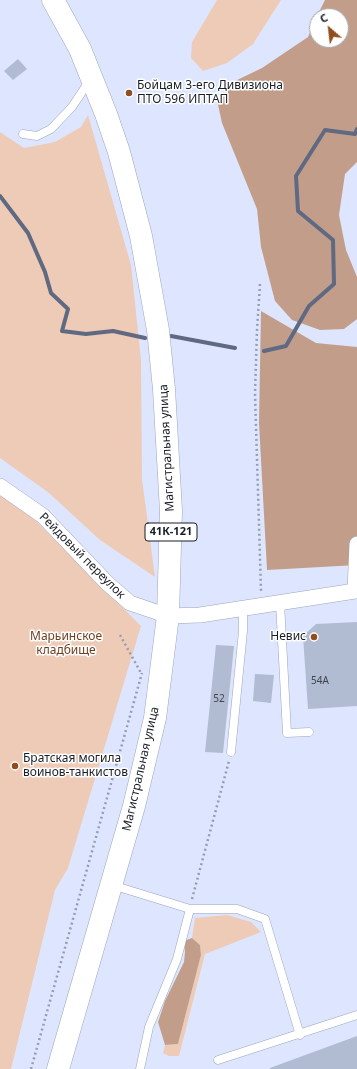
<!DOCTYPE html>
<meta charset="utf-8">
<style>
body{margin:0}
#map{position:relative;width:357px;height:1069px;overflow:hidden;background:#dde6fe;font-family:"Noto Sans",sans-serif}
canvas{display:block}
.north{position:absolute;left:309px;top:8px;width:40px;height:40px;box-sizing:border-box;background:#fff;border:1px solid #a3a5a8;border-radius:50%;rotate:332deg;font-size:11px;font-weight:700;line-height:16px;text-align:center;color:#191d25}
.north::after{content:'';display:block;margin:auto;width:14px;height:18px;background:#904d1f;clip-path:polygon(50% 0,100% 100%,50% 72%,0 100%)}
</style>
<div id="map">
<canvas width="357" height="1069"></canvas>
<div class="north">С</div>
</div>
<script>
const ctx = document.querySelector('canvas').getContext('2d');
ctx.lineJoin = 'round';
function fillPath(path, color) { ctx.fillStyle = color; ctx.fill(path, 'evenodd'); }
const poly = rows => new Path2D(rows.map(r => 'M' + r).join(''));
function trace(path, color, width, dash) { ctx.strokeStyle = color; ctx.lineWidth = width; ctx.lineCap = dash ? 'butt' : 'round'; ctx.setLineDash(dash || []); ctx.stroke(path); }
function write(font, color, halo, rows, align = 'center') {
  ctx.font = font + ' "Noto Sans",sans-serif'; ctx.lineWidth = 3; ctx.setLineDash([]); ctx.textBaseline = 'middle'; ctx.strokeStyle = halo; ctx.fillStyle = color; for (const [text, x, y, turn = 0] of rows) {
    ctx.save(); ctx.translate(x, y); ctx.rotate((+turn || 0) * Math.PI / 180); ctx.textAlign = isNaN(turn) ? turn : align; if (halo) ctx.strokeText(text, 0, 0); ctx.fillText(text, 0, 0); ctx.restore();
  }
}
fillPath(poly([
 [217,0,281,0,253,44,227,63,203,71,191,58,192,42],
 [88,115,131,265,141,360,142,479,155,577,100,540,49,493,0,458,0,132,24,148,55,142,81,127],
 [0,493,35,520,141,626,68,868,55,890,11,1069,0,1069],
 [227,915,251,922,261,932,205,954,179,1056,169,1056,163,1053,165,1045,178,1044,201,955,200,945,192,938,195,918]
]), '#edcbb7');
fillPath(poly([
 [325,0,357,0,357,162,345,174,339,215,346,250,357,277,357,319,344,329,320,330,292,320,275,301,261,247,257,209,222,123,217,100,233,82,262,68,308,37,317,17,317,40,341,40,341,16,317,16],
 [261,311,316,343,357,347,357,565,267,570,259,423],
 [192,938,200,945,201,955,178,1044,165,1045,158,1022,165,1001,184,962,185,952,184,941]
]), '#c29e8a');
trace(poly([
 [0,196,28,233,45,272,51,293,68,309,62,331,86,334,113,331,145,338],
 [171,336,235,348],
 [264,351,286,346,309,306,334,284,333,240,298,211,296,176,325,130,355,134,357,129]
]), '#5f6981', 4);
fillPath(poly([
 [18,59,27,69,13,80,4,71],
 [357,622,357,706,308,709,303,636,316,624],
 [216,645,234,646,223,753,205,752],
 [255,674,274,675,271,703,253,701],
 [357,1036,357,1069,270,1069,270,1068]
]), '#b1bbd2');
const lane = poly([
 [23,134,37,136,51,129,72,107,90,80],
 [280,603,287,733,309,732],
 [231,752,243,631,243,608],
 [112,885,190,909,237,909,265,919,300,1035],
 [218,1060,357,1015],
 [140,1069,149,1027,177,959,190,909]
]);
const street = poly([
 [0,486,43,516,107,583,130,603,168,616,200,615,355,591,357,544]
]);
const primary = poly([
 [53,0,80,49,106,114,119,152,141,236,158,330,164,389,171,511,168,616,155,718,134,806,58,1069]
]);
trace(lane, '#9ca5bc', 9);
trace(street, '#9ca5bc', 16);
trace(primary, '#9ca5bc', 23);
trace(poly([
 [260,284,257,330,255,393,261,591],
 [120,635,141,673],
 [192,899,229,761],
 [31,1069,142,673]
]), '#969db0', 2.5, [2, 3]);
trace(lane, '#fff', 8);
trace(street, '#fff', 15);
trace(primary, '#fff', 22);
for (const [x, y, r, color] of [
 [129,93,4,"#904d1f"],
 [314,637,4,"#904d1f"],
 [15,766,4,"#904d1f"]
]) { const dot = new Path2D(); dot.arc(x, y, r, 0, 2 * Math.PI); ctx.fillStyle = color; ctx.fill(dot); trace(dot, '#fff', 1.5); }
write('10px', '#3f4450', null, [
 ["54А",320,681],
 ["52",219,699]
]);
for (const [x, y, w] of [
 [171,532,52]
]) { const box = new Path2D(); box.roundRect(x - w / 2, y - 9, w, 18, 3); ctx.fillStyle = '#fff'; ctx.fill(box); trace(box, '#191d25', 1); }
write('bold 11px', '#191d25', null, [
 ["41К-121",171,532]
]);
write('12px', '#191d25', '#fff', [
 ["Бойцам 3-его Дивизиона",137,86],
 ["ПТО 596 ИПТАП",137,100],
 ["Невис",306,637,"right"],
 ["Братская могила",23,759],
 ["воинов-танкистов",23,773]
], 'left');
write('12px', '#191d25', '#fff', [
 ["Магистральная улица",167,448,-93],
 ["Рейдовый переулок",82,556,45],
 ["Магистральная улица",141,769,-77]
]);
write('12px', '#6e3e1f', '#fff', [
 ["Марьинское",66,637],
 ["кладбище",66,651]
]);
</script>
